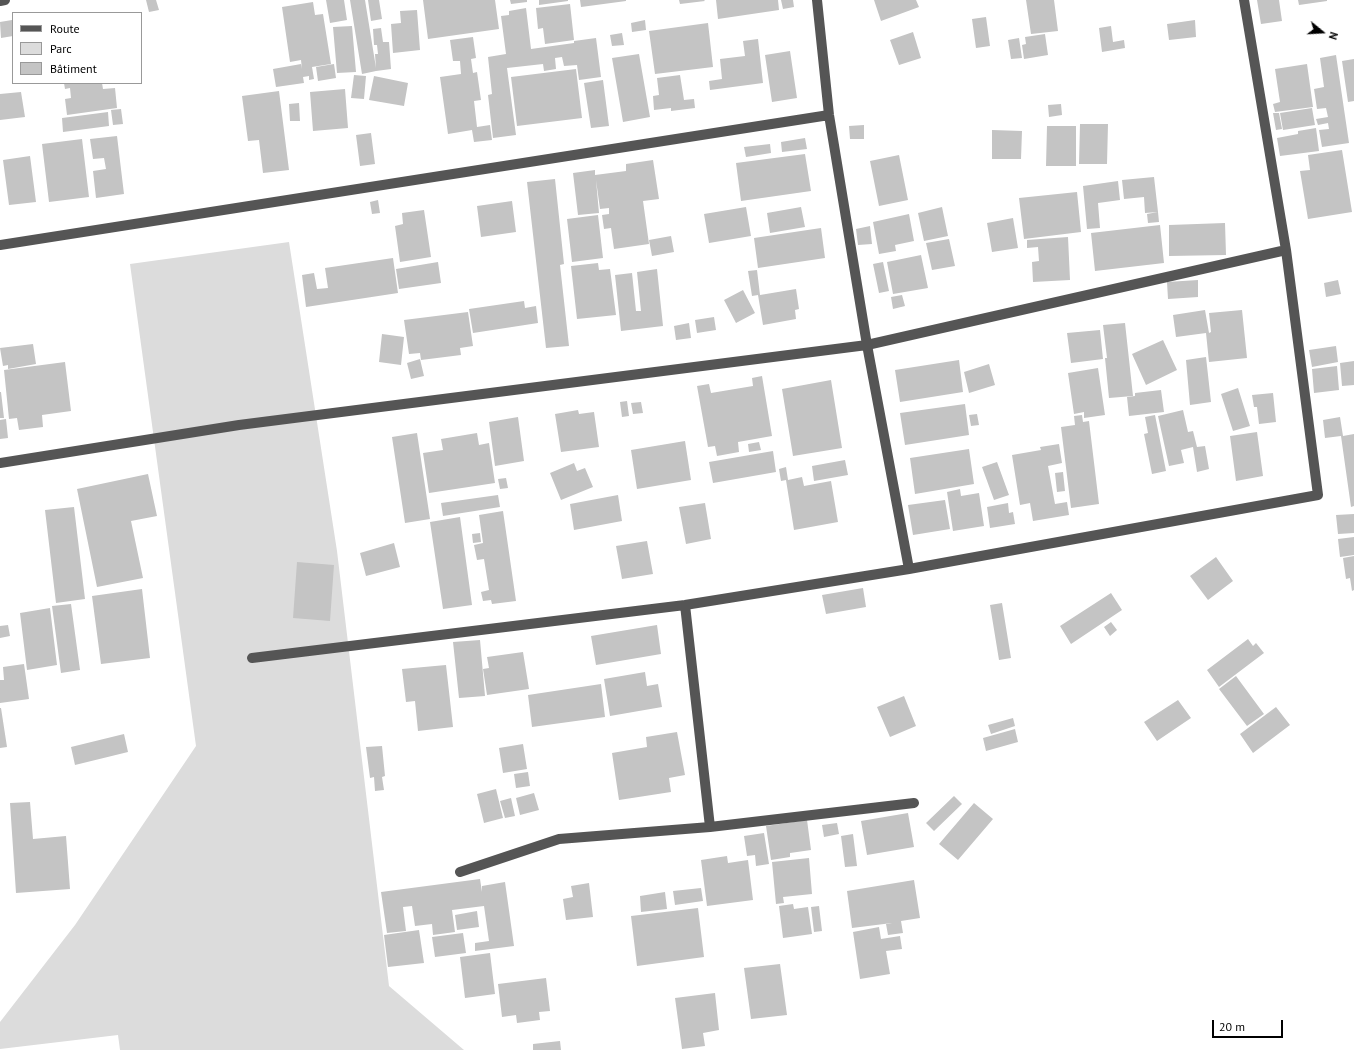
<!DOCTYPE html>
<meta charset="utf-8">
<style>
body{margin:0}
#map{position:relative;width:1354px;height:1050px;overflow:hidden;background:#fff;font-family:"PT Sans",sans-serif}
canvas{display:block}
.legend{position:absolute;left:12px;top:12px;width:130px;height:72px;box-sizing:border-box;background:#fff;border:1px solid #999;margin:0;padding:5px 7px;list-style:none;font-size:12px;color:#000}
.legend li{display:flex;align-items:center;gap:8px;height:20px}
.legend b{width:20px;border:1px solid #999}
.north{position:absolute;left:1302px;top:12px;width:40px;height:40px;-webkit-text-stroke:3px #fff;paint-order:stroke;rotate:108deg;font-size:11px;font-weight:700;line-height:16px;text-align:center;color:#000}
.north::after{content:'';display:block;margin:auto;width:14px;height:18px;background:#000;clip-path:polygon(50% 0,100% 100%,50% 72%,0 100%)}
.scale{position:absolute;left:1212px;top:1020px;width:71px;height:18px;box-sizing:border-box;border:2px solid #000;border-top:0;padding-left:5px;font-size:12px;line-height:14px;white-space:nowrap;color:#000;-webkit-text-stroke:3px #fff;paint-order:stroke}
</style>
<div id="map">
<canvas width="1354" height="1050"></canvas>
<ul class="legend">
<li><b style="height:5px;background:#555"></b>Route</li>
<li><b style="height:11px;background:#dcdcdc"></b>Parc</li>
<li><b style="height:11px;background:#c4c4c4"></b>Bâtiment</li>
</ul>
<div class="north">N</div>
<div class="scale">20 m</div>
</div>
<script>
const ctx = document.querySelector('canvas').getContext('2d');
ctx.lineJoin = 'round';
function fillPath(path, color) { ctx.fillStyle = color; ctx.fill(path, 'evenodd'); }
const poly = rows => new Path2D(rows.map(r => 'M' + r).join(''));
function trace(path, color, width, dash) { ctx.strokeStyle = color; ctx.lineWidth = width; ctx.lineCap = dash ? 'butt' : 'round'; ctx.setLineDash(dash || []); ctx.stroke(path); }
fillPath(poly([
 [289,242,337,551,389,986,464,1050,120,1050,118,1035,0,1049,0,1022,75,925,196,746,130,264]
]), '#dcdcdc');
fillPath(poly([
 [146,0,156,0,159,10,149,12],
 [326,0,344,0,347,20,330,23],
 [350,0,365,0,376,68,375,54,378,54,377,45,374,45,373,29,381,28,383,42,389,42,391,69,376,71,362,74],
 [368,0,379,0,382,19,371,21],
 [423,0,495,0,499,29,428,39],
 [510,0,527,0,527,2,511,4],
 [539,0,568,0,568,1,539,5],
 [580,0,626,0,626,1,581,7],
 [679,0,704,0,705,1,680,4],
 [716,0,778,0,779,10,718,19],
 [781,0,793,0,794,7,783,9],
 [874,0,916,0,919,7,881,21],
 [1026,0,1054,0,1058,31,1031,34],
 [1257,0,1279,0,1282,21,1261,24],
 [1298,0,1327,0,1327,1,1299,5],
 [313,2,315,15,323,14,331,64,312,67,314,79,309,80,309,76,303,77,304,83,276,87,273,69,301,64,302,69,301,60,290,62,282,7],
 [570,4,574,40,545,44,543,28,538,29,536,8],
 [526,8,531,49,574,43,574,41,596,38,601,77,579,80,577,65,564,66,562,57,555,58,556,69,544,71,543,64,507,68,516,135,493,138,488,95,492,94,488,57,506,54,501,16,509,15,509,11],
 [417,10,420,50,393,53,391,24,401,23,400,11],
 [986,17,990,46,976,48,972,19],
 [12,20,13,36,1,38,0,22],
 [645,20,646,30,632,32,631,23],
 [1195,20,1196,37,1169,40,1167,24],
 [708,23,713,67,655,74,649,31],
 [352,26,356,72,337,73,333,27],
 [1111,26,1113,42,1124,40,1125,48,1102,52,1099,28],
 [913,32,921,58,899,65,890,40],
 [622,33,624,45,612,46,610,35],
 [1045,34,1048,55,1024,59,1022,45,1026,44,1025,37],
 [473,37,476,58,471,59,473,73,477,72,481,100,474,101,477,127,490,125,492,140,474,142,472,130,448,134,440,77,461,74,460,61,453,61,450,40],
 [1019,38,1022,58,1011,59,1008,40],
 [758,39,763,83,710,90,709,81,722,79,720,59,745,56,743,41],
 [790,51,797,98,772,102,765,55],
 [639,54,650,117,623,122,612,58],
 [1336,55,1349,143,1322,147,1319,130,1329,129,1328,123,1318,125,1316,119,1328,117,1326,108,1317,109,1314,89,1324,87,1320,58],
 [1354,59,1354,101,1348,102,1342,61],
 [334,64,336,78,318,81,316,67],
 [1307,64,1313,107,1275,112,1273,104,1280,102,1275,69],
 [576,69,582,118,517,126,511,77],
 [354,75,366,76,364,99,351,98],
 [680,75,684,100,694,99,695,108,671,111,671,108,654,110,653,96,659,95,657,78],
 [374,76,408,83,404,106,369,100],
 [603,80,609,126,591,128,584,83],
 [64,83,102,83,103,89,115,88,117,108,67,115,65,99,71,98,70,88,65,89],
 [345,89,348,128,313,131,310,92],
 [279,91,289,170,263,173,259,140,248,141,242,96],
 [21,92,25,117,0,120,0,94],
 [299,103,300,121,290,121,289,104],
 [1061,104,1062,115,1049,117,1048,105],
 [1312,108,1315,125,1283,130,1280,113],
 [121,109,123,124,113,125,111,110],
 [108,112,109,126,63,132,62,118],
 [1273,113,1279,113,1282,129,1276,130],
 [1080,124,1108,124,1107,164,1079,164],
 [864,125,864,139,850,139,849,126],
 [1047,126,1076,126,1076,166,1046,166],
 [1316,128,1319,151,1280,156,1277,138,1298,134,1298,131],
 [992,130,1022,131,1021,159,992,159],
 [371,133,375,164,360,166,356,135],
 [117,136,124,194,96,198,93,171,106,169,104,158,93,159,90,139],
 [805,138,807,149,782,152,781,142],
 [82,139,89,197,49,202,42,144],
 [770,144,771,153,746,157,744,147],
 [1342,150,1352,212,1308,219,1300,171,1310,170,1308,155],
 [805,154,811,191,741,201,736,163],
 [899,155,908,200,879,206,870,161],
 [30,156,36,202,9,205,3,160],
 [653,160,659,199,643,201,649,244,614,249,611,228,604,229,602,215,609,214,609,208,600,209,596,180,599,213,578,215,573,173,595,170,595,175,626,171,626,164],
 [1154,177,1158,212,1145,213,1144,197,1124,199,1122,180],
 [555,179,564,264,560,265,569,346,546,348,527,182],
 [1118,181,1120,200,1098,203,1100,228,1087,229,1083,186],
 [1077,192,1081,232,1024,239,1019,198],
 [378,200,380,213,372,214,370,202],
 [512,201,516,232,481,237,477,206],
 [746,207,751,236,709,243,704,214],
 [801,207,805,227,770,233,767,213],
 [942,207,948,236,924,241,918,213],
 [424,210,431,257,400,262,395,226,403,224,402,213],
 [1158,212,1159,222,1148,223,1147,214],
 [909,214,914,241,895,245,896,251,879,254,873,222],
 [598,215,603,258,572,262,567,219],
 [1013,218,1018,248,992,252,987,223],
 [1225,223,1226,255,1169,256,1169,225],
 [1160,225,1164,263,1095,271,1091,233],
 [870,226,872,244,858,245,856,229],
 [821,228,825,258,758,268,754,238],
 [671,236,674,252,652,256,649,240],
 [1068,237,1070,280,1033,282,1032,262,1039,261,1038,247,1027,248,1027,240],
 [949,239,955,266,932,270,926,243],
 [921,255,928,288,893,294,887,262],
 [393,258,398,293,306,307,302,275,314,273,317,289,328,288,325,268],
 [438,262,441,283,399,289,396,269],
 [883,262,889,291,879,293,873,264],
 [598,263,599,270,610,269,616,315,577,319,571,266],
 [657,269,663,326,621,331,615,275,632,273,636,311,641,311,637,272],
 [757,270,760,295,796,289,799,309,795,310,796,319,763,325,758,295,752,296,748,271],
 [1198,280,1198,297,1168,299,1167,282],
 [1338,280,1341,294,1326,297,1324,283],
 [743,290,755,313,736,323,724,300],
 [902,295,905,306,893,309,891,297],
 [524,301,525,308,536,306,538,323,473,333,469,309],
 [1205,310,1209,333,1211,332,1209,313,1242,310,1247,358,1209,362,1206,333,1176,337,1173,315],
 [468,312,473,346,460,348,461,355,421,360,420,353,409,354,404,320],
 [714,317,716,330,697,333,695,320],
 [689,323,691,338,676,340,674,326],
 [1125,323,1133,396,1109,398,1105,358,1107,358,1103,325],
 [1100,330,1103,359,1071,363,1067,333],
 [382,334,404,337,401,365,379,362],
 [1163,340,1177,370,1146,385,1132,354],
 [33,344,36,364,8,369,8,365,3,366,0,348],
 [1336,346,1338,362,1312,367,1309,350],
 [1206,357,1211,402,1190,405,1186,360],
 [420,359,424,376,411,379,407,363],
 [959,360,963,392,900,402,895,370],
 [1354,361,1354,385,1342,386,1340,363],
 [65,362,71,411,42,415,43,427,19,430,17,418,9,419,4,370],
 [989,364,995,385,969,393,964,372],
 [1337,366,1339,390,1314,393,1312,369],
 [1098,368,1105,415,1084,418,1084,412,1074,414,1068,373],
 [762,376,772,436,738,442,739,452,717,456,715,446,708,447,697,386,709,384,711,393,753,386,752,378],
 [831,380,842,448,793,456,782,389],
 [1238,388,1250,426,1233,431,1221,394],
 [1161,390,1164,412,1129,416,1127,397,1135,396,1135,393],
 [0,392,1,392,4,418,0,418],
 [1273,393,1276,422,1259,424,1257,407,1254,407,1252,395],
 [627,401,629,416,622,417,620,402],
 [641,402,643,413,633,414,631,403],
 [965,404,969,435,905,445,900,413],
 [578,410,579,414,594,412,599,447,561,452,555,414],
 [1183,410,1188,432,1193,431,1197,447,1205,446,1209,469,1197,472,1193,447,1181,450,1184,463,1169,466,1158,416],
 [977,414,979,425,971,426,969,415],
 [1082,415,1083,422,1089,421,1099,504,1071,508,1061,427,1075,425,1074,416],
 [1155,415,1166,471,1152,474,1144,434,1148,433,1145,417],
 [518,417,524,461,495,466,489,422],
 [1340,417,1343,436,1354,434,1354,506,1351,507,1341,436,1325,438,1323,420],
 [6,419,8,438,0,439,0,420],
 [1257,432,1263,476,1236,481,1230,436],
 [417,433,430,519,405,523,392,437],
 [477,433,479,445,489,443,495,483,429,493,423,453,443,450,441,439],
 [685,441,691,480,637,489,631,450],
 [759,442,761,450,749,452,748,444],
 [1059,444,1062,463,1048,466,1055,504,1067,502,1069,515,1033,521,1030,503,1020,505,1012,455,1041,450,1040,447],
 [969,449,974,484,915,494,910,458],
 [773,451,776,472,713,483,709,462],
 [845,460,848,475,814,481,812,466],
 [997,462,1009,495,994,500,982,467],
 [574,463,577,471,585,468,593,487,561,500,550,473],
 [786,467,788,480,802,477,804,486,831,481,838,522,794,530,786,480,781,481,779,469],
 [1063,472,1065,491,1057,492,1055,473],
 [148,474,157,516,131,521,143,578,97,587,77,489],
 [506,478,508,488,500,489,498,479],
 [960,489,961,496,979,493,984,526,953,531,947,492],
 [498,495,500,507,443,516,441,503],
 [618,495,622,521,574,530,570,504],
 [945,500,950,529,913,535,908,505],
 [705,503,711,539,686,544,679,507],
 [1008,503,1009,513,1013,512,1015,524,990,528,987,507],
 [74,507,85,599,56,603,45,510],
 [503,511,516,601,492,604,491,600,483,601,481,592,489,590,484,559,477,560,474,545,483,543,479,515],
 [1354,514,1354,533,1338,534,1336,515],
 [460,517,472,605,443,609,430,522],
 [480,533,481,542,473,543,472,534],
 [1354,537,1354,555,1340,557,1338,539],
 [647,541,653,574,622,579,616,546],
 [394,543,400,567,366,576,360,553],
 [1354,556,1354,590,1352,591,1350,578,1346,579,1343,558],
 [1216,557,1233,581,1208,600,1190,576],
 [297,562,334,565,330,621,293,618],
 [863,588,866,607,826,614,822,595],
 [142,589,150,658,101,664,92,596],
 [1111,593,1122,610,1071,644,1060,626],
 [1002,603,1011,658,999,660,990,605],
 [71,604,80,670,61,673,52,606],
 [50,608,57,665,27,670,20,613],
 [1111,622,1117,630,1110,636,1104,627],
 [8,625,10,636,0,638,0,626],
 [657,625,661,654,596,665,591,636],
 [1248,639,1253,646,1256,643,1264,653,1219,687,1207,670],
 [480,640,485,696,459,698,453,642],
 [523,652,529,689,487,695,483,669,489,668,487,657],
 [24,664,29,699,0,703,0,680,4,680,3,667],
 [446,665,453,727,418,731,415,701,406,702,402,669],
 [645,672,647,686,658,684,662,707,610,716,604,679],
 [1236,676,1264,714,1247,726,1219,689],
 [601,684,605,717,532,727,528,695],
 [904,696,916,726,890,737,877,707],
 [1178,700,1191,718,1157,741,1144,722],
 [1276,707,1290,725,1253,753,1240,734],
 [0,708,1,708,7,747,0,748],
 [1013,718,1015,726,991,734,988,725],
 [1015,729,1018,742,986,751,983,738],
 [677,732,685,775,669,778,671,792,619,800,612,753,647,747,646,737],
 [124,734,128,752,75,765,71,747],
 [523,744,527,769,503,773,499,748],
 [382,746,385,776,382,777,384,790,375,791,374,777,370,778,366,747],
 [528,772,530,786,516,788,514,774],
 [496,789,503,818,484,823,477,794],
 [534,793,539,810,520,815,516,798],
 [954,796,962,804,934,831,926,823],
 [511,798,515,816,505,818,500,801],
 [30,802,33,839,66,836,70,889,16,893,10,803],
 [974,803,993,819,958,860,939,844],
 [908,813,914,847,867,855,861,821],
 [807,820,811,850,790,853,790,857,771,860,766,826],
 [837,823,839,834,824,837,822,825],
 [764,833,769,864,756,866,755,855,747,856,744,836],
 [853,834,857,866,845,867,841,836],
 [727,856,728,863,748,860,753,900,707,906,701,860],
 [809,858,812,894,783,897,784,903,776,904,772,862],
 [480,879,482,892,482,886,505,882,514,946,475,951,475,943,489,941,484,906,452,910,455,932,433,935,432,924,415,926,412,906,403,907,406,931,387,933,381,892],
 [914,880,920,918,901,921,903,933,888,935,886,924,892,923,852,928,847,891],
 [589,883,593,917,566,920,563,899,573,897,571,886],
 [701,888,703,901,675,905,673,891],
 [665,892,667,909,641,912,640,896],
 [793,904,794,909,808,907,812,934,783,938,779,906],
 [819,906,822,931,814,932,811,907],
 [698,908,704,957,637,966,631,916],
 [477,911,479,927,457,930,455,915],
 [879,927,881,939,900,936,902,949,886,951,890,974,860,979,853,932],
 [419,930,424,963,388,967,384,935],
 [463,933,466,953,435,957,432,937],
 [490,953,495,994,465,998,460,957],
 [780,964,787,1015,751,1019,744,968],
 [546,978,550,1011,539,1012,540,1020,517,1023,516,1015,502,1017,498,984],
 [715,993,719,1030,703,1033,705,1046,682,1049,675,998],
 [560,1041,561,1050,533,1050,533,1044]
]), '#c4c4c4');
trace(poly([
 [817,0,829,115,867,345,909,569],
 [0,1,5,0],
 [0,245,829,115],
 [0,463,239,425,867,345,1286,250],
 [685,605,710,827],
 [252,658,685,605,909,569,1318,495,1286,250,1244,0],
 [460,872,559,839,710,827,914,803]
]), '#555', 10);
</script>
